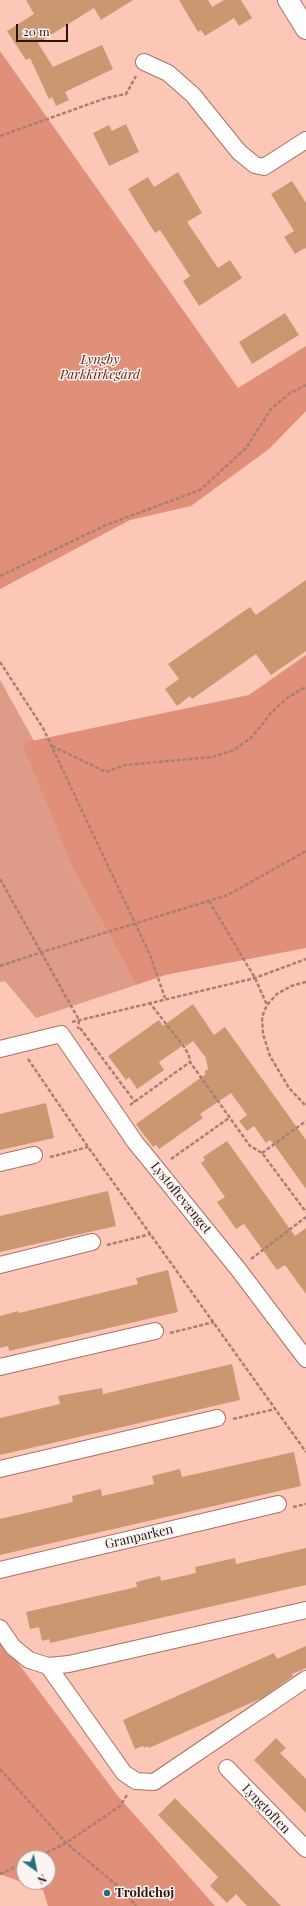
<!DOCTYPE html>
<meta charset="utf-8">
<style>
body{margin:0}
#map{position:relative;width:306px;height:1906px;overflow:hidden;background:#fcc7b7;font-family:"Playfair Display",serif}
canvas{display:block}
.north{position:absolute;left:16px;top:1850px;width:40px;height:40px;box-sizing:border-box;background:#fbf4f2;border:1px solid #a99b97;border-radius:50%;rotate:147deg;font-size:11px;font-weight:700;line-height:16px;text-align:center;color:#2d150e}
.north::after{content:'';display:block;margin:auto;width:14px;height:18px;background:#2a6e7e;clip-path:polygon(50% 0,100% 100%,50% 72%,0 100%)}
.scale{position:absolute;left:16px;top:24px;width:52px;height:18px;box-sizing:border-box;border:2px solid #2d150e;border-top:0;padding-left:5px;font-size:12px;line-height:14px;white-space:nowrap;color:#2d150e;-webkit-text-stroke:3px #fbf4f2;paint-order:stroke}
</style>
<div id="map">
<canvas width="306" height="1906"></canvas>
<div class="north">N</div>
<div class="scale">20 m</div>
</div>
<script>
const ctx = document.querySelector('canvas').getContext('2d');
ctx.lineJoin = 'round';
function fillPath(path, color) { ctx.fillStyle = color; ctx.fill(path, 'evenodd'); }
const poly = rows => new Path2D(rows.map(r => 'M' + r).join(''));
function trace(path, color, width, dash) { ctx.strokeStyle = color; ctx.lineWidth = width; ctx.lineCap = dash ? 'butt' : 'round'; ctx.setLineDash(dash || []); ctx.stroke(path); }
function write(font, color, halo, rows, align = 'center') {
  ctx.font = font + ' "Playfair Display",serif'; ctx.lineWidth = 3; ctx.setLineDash([]); ctx.textBaseline = 'middle'; ctx.strokeStyle = halo; ctx.fillStyle = color; for (const [text, x, y, turn = 0] of rows) {
    ctx.save(); ctx.translate(x, y); ctx.rotate((+turn || 0) * Math.PI / 180); ctx.textAlign = isNaN(turn) ? turn : align; if (halo) ctx.strokeText(text, 0, 0); ctx.fillText(text, 0, 0); ctx.restore();
  }
}
fillPath(poly([
 [0,680,34,741,23,743,73,869,136,985,36,1018,5,981,0,982]
]), '#de9b88');
fillPath(poly([
 [0,51,238,388,306,346,306,411,269,449,191,506,130,520,0,589],
 [306,655,306,948,165,975,136,985,73,869,22,743,249,695],
 [0,1639,117,1795,215,1906,48,1906,43,1890,0,1874],
 [24,1858,48,1858,48,1882,24,1882]
]), '#e08f78');
fillPath(poly([
 [26,0,133,0,101,20,94,8,38,43,53,67,102,45,113,69,65,92,69,100,56,106,52,97,49,99,30,58,26,60,7,31,34,14],
 [179,0,208,0,212,7,224,0,241,0,252,18,239,26,234,18,205,36,201,30,198,32],
 [126,124,139,152,109,166,93,133,109,125,112,131],
 [178,172,202,213,187,222,218,268,230,260,242,278,199,306,183,281,190,276,160,230,155,233,128,189,148,177,154,187],
 [292,181,306,203,306,249,305,248,295,254,284,237,294,231,271,194],
 [285,313,299,335,252,364,239,342],
 [306,580,306,651,271,675,256,654,192,699,190,696,177,706,165,689,179,679,168,664,250,607,256,615],
 [193,1004,214,1035,225,1027,306,1140,306,1189,273,1143,270,1140,266,1143,254,1126,247,1131,239,1121,247,1115,231,1093,200,1114,203,1118,159,1149,156,1145,153,1147,136,1124,206,1074,204,1072,208,1069,206,1058,193,1041,186,1046,185,1044,159,1062,164,1070,137,1089,129,1077,126,1080,108,1056,159,1020,163,1026],
 [46,1103,54,1138,0,1150,0,1114],
 [227,1141,295,1236,306,1228,306,1294,285,1265,277,1270,244,1224,236,1229,217,1202,225,1197,201,1163,205,1160,203,1157],
 [108,1191,116,1226,0,1252,0,1216],
 [168,1270,178,1312,9,1351,8,1346,0,1348,0,1316,18,1311,19,1313,138,1284,136,1278],
 [232,1364,240,1400,0,1455,0,1418,60,1404,58,1396,102,1388,103,1394],
 [294,1452,301,1486,0,1555,0,1519,73,1502,72,1496,101,1489,102,1496,154,1484,152,1476,180,1469,182,1477],
 [306,1548,306,1585,50,1643,49,1639,42,1641,39,1627,30,1629,26,1612,137,1587,136,1582,160,1576,161,1581,196,1573,195,1567,235,1558,236,1564],
 [306,1646,306,1668,292,1674,293,1676,262,1698,149,1748,148,1746,144,1748,143,1746,135,1749,123,1720,274,1653,277,1659],
 [276,1738,286,1748,280,1753,306,1779,306,1813,254,1760],
 [175,1798,281,1906,247,1906,236,1894,227,1903,210,1886,218,1877,158,1815]
]), '#cb9771');
const minor = poly([
 [144,62,168,73,193,95,239,152,255,165,264,167,306,140],
 [0,1049,61,1034,135,1142,238,1269,306,1359],
 [0,1163,34,1155],
 [0,1265,92,1242],
 [0,1367,155,1331],
 [0,1469,217,1418],
 [0,1570,278,1504],
 [0,1628,13,1647,29,1660,48,1666,69,1664,306,1610],
 [48,1666,124,1773,136,1781,154,1782,306,1679],
 [227,1768,306,1849]
]);
const tertiary = poly([
 [288,0,306,29]
]);
trace(minor, '#ac705f', 18);
trace(tertiary, '#ac705f', 22);
trace(poly([
 [0,136,106,98,126,94,136,76],
 [0,576,106,525,200,490,246,448,271,409,290,393,306,385],
 [0,662,43,728,150,955,165,998],
 [52,746,106,772,125,765,212,757,234,750,252,737,271,713,287,698,306,687],
 [0,879,79,1020,78,1029],
 [209,901,255,978,267,1005],
 [0,966,42,952,228,895,306,851],
 [306,982,291,986,277,994,267,1005,262,1017,263,1034,270,1056,289,1088,306,1106],
 [149,1002,185,1048,189,1056,190,1062,250,1146,262,1153,306,1212],
 [72,1022,255,978,306,959],
 [80,1028,135,1102],
 [28,1059,88,1147,306,1452],
 [130,1105,190,1062],
 [262,1153,306,1121],
 [50,1157,88,1147],
 [171,1159,229,1118],
 [107,1245,151,1234],
 [251,1259,306,1217],
 [170,1333,214,1322],
 [233,1419,275,1409],
 [293,1507,306,1504],
 [0,1769,66,1843,118,1886,136,1906],
 [36,1858,66,1843,120,1806,127,1795],
 [0,1874,24,1863]
]), '#a97f73', 2.5, [4, 2]);
trace(minor, '#fff', 16);
trace(tertiary, '#fff', 20);
for (const [x, y, r, color] of [
 [107,1893,4,"#2a6e7e"]
]) { const dot = new Path2D(); dot.arc(x, y, r, 0, 2 * Math.PI); ctx.fillStyle = color; ctx.fill(dot); trace(dot, '#fbf4f2', 1.5); }
write('italic 13px', '#6a220c', '#fbf4f2', [
 ["Lyngby",100,360],
 ["Parkkirkegård",100,375]
]);
write('13px', '#2d150e', '#fbf4f2', [
 ["Lystoftevænget",181,1198,51],
 ["Granparken",139,1537,-13],
 ["Lyngtoften",266,1809,46]
]);
write('bold 13px', '#2d150e', '#fbf4f2', [
 ["Troldehøj",115,1893]
], 'left');
</script>
